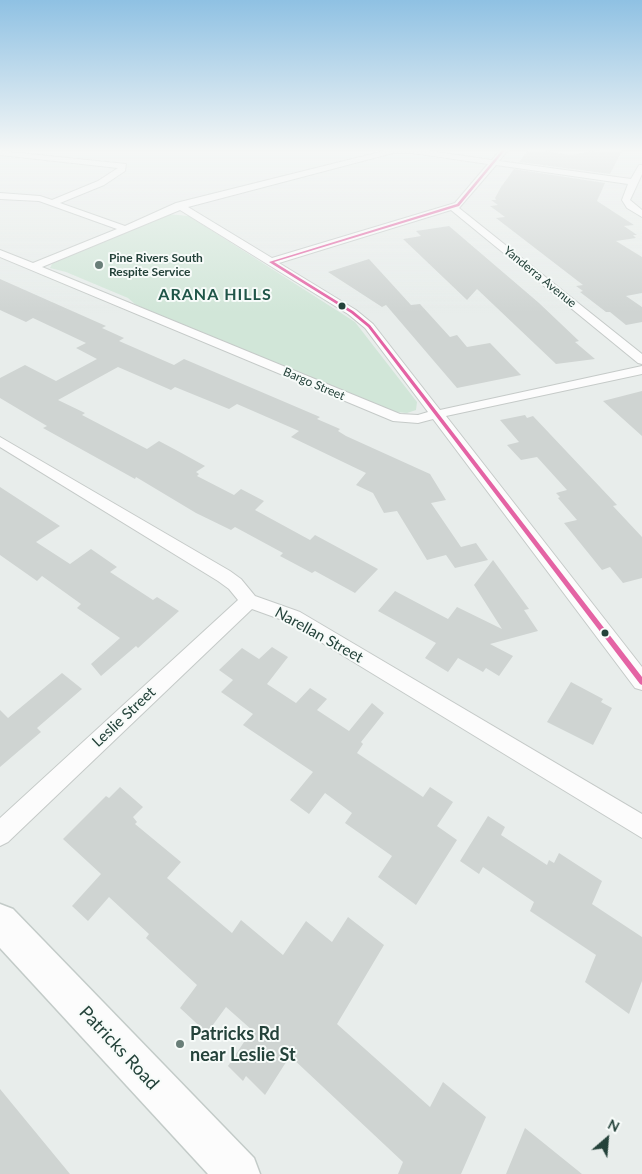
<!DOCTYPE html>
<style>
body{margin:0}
#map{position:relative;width:642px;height:1174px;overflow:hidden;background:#e8edeb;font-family:Lato,sans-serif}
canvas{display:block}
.north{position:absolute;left:582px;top:1114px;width:50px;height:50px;-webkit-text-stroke:4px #f7fbf9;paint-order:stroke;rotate:27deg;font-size:14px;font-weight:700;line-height:20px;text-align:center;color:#24423a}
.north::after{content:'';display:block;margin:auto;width:18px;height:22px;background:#24423a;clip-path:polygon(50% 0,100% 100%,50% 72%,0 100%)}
</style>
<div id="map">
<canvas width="642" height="1174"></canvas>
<div class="north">N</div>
</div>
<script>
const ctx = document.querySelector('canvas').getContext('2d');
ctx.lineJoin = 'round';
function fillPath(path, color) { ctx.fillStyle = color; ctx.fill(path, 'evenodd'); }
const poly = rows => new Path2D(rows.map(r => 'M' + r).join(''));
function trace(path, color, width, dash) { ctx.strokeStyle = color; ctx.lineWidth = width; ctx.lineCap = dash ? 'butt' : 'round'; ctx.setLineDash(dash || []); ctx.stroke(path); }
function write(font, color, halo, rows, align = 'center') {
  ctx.font = font + ' Lato,sans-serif'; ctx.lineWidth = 4; ctx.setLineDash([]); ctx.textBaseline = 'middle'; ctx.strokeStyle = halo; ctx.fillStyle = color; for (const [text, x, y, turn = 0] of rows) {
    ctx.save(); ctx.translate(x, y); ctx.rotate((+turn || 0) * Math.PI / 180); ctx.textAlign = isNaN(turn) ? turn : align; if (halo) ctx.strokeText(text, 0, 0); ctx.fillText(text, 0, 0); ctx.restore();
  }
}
fillPath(poly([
 [167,214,189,216,355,322,417,402,416,410,407,413,396,412,136,305,128,298,66,272,50,268,53,262]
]), '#d1e6d8');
fillPath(poly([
 [529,149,544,149,545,151,570,155,606,149,623,149,610,174,519,162],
 [514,169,605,183,597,201,634,225,624,226,637,235,633,235,636,238,616,241,642,257,642,293,626,296,642,307,642,322,626,325,610,312,606,312,580,292,583,291,576,286,583,285,496,218,505,217,490,206,498,205,491,200,496,200,495,198,501,187],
 [449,226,539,303,579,341,575,342,595,359,556,364,477,289,467,300,403,239,421,236,416,231],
 [369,259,411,305,420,304,450,337,457,335,467,347,490,343,521,375,457,388,386,305,382,307,328,272],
 [0,279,106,326,102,328,124,338,119,341,174,365,184,359,320,417,317,419,340,429,338,431,346,436,430,474,446,500,431,503,461,547,476,543,488,560,455,568,446,555,427,560,397,511,384,513,373,493,356,485,366,473,291,437,299,431,237,404,229,409,175,387,171,390,118,367,58,400,85,413,82,415,147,449,159,441,176,450,205,466,196,472,199,474,197,476,234,495,241,489,264,501,255,510,310,540,315,535,378,569,355,593,315,571,312,573,280,556,283,553,235,527,231,530,196,513,136,477,135,479,43,428,47,426,0,398,0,378,25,365,56,381,97,359,76,348,86,343,33,318,26,322,0,310],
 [642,391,642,436,603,401],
 [525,415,527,418,533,416,617,505,613,506,642,537,642,578,623,583,610,567,602,570,564,523,577,520,558,498,560,497,556,493,567,490,537,457,521,460,507,445,519,442,500,420],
 [0,487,60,526,36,542,70,564,91,549,117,567,110,572,153,600,157,597,179,611,138,648,136,646,101,676,91,664,120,638,77,608,81,604,42,576,37,581,0,555],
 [493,560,529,609,524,610,538,631,490,644,513,656,499,676,486,668,483,672,458,658,448,672,425,658,436,643,378,611,395,591,448,619,457,607,502,629,474,585],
 [272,647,288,657,267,684,296,703,310,688,327,699,317,710,349,731,372,703,384,713,361,742,363,744,357,753,423,797,430,787,453,802,437,826,457,840,416,905,378,877,392,856,345,823,352,813,325,793,309,814,290,800,313,772,243,725,253,714,221,692,233,680,219,670,242,648,259,659],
 [62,673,82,689,37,728,41,732,0,767,0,710,8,718],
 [571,682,603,699,601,702,612,708,593,745,547,722],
 [120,787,143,807,133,817,137,822,135,824,181,862,167,878,232,933,241,920,283,955,306,921,332,942,348,917,384,945,337,1024,430,1107,443,1082,486,1117,461,1174,398,1174,403,1162,290,1056,265,1095,246,1076,243,1081,228,1066,252,1030,226,1007,207,1033,180,1008,197,985,146,938,149,934,109,897,88,921,72,906,101,874,63,839,106,796,109,798],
 [488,816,505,827,501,835,547,865,549,860,554,863,559,853,602,881,592,904,642,937,642,981,629,1014,585,982,596,955,530,911,534,902,483,867,479,874,460,861],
 [0,1089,70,1174,0,1174],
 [525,1128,582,1174,506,1174]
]), '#cfd4d2');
const street = poly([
 [392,149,415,149,492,160,501,149,509,149,499,161,631,179,639,165,642,165,642,174,630,200,642,210,642,217,627,208,622,200,628,184,496,165,459,208,642,354,642,364,638,363,451,210,279,263,356,310,373,324,440,410,642,366,642,374,446,416,642,667,642,690,635,688,433,419,418,423,393,421,0,257,0,250,33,263,117,229,39,201,0,199,0,193,40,196,52,200,98,181,118,168,0,155,0,151,126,164,125,171,104,185,60,203,125,226,176,203,392,149],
 [393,153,412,153,488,164,455,203,272,258,188,207,393,153],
 [180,210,348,314,365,328,428,412,418,415,400,414,42,267,180,210],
 [0,437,230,571,241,579,255,596,300,612,642,814,642,838,288,622,252,609,8,842,0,846,0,818,238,600,229,589,218,581,0,447,0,437]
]);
const secondary = poly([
 [0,904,13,909,254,1158,260,1174,208,1174,0,948,0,904]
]);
trace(street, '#c5cac8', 2);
trace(secondary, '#c3cbc8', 3);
fillPath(street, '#fcfcfc');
fillPath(secondary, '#fcfcfc');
fillPath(poly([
 [503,149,506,149,459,206,274,262,353,311,370,325,642,677,642,685,640,684,368,327,351,313,269,262,457,204,503,149]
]), '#e463a4');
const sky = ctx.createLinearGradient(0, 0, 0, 313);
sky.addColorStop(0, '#8fc1e3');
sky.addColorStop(0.48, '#f5f7f6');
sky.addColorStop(1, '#f5f7f600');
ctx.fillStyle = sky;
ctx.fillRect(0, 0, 642, 313);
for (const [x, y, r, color] of [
 [99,265,5,"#697e78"],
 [342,306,4.5,"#24423a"],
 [605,633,4.5,"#24423a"],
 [180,1044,5,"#697e78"]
]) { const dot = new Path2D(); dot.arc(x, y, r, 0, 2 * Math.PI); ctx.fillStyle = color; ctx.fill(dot); trace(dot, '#f7fbf9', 2); }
write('bold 12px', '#24423a', '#f7fbf9', [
 ["Pine Rivers South",109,258],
 ["Respite Service",109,272]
], 'left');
write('12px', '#24423a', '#f7fbf9', [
 ["Yanderra Avenue",540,277,39],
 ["Bargo Street",314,384,23]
]);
write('15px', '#24423a', '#f7fbf9', [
 ["Narellan Street",319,635,29],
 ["Leslie Street",124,717,-43]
]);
ctx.letterSpacing = '1px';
write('bold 16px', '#1f5548', '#f7fbf9', [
 ["ARANA HILLS",215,295]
]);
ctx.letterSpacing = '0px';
write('bold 18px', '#24423a', '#f7fbf9', [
 ["Patricks Rd",190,1034],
 ["near Leslie St",190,1055]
], 'left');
write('18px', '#24423a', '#f7fbf9', [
 ["Patricks Road",119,1048,47]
]);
</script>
